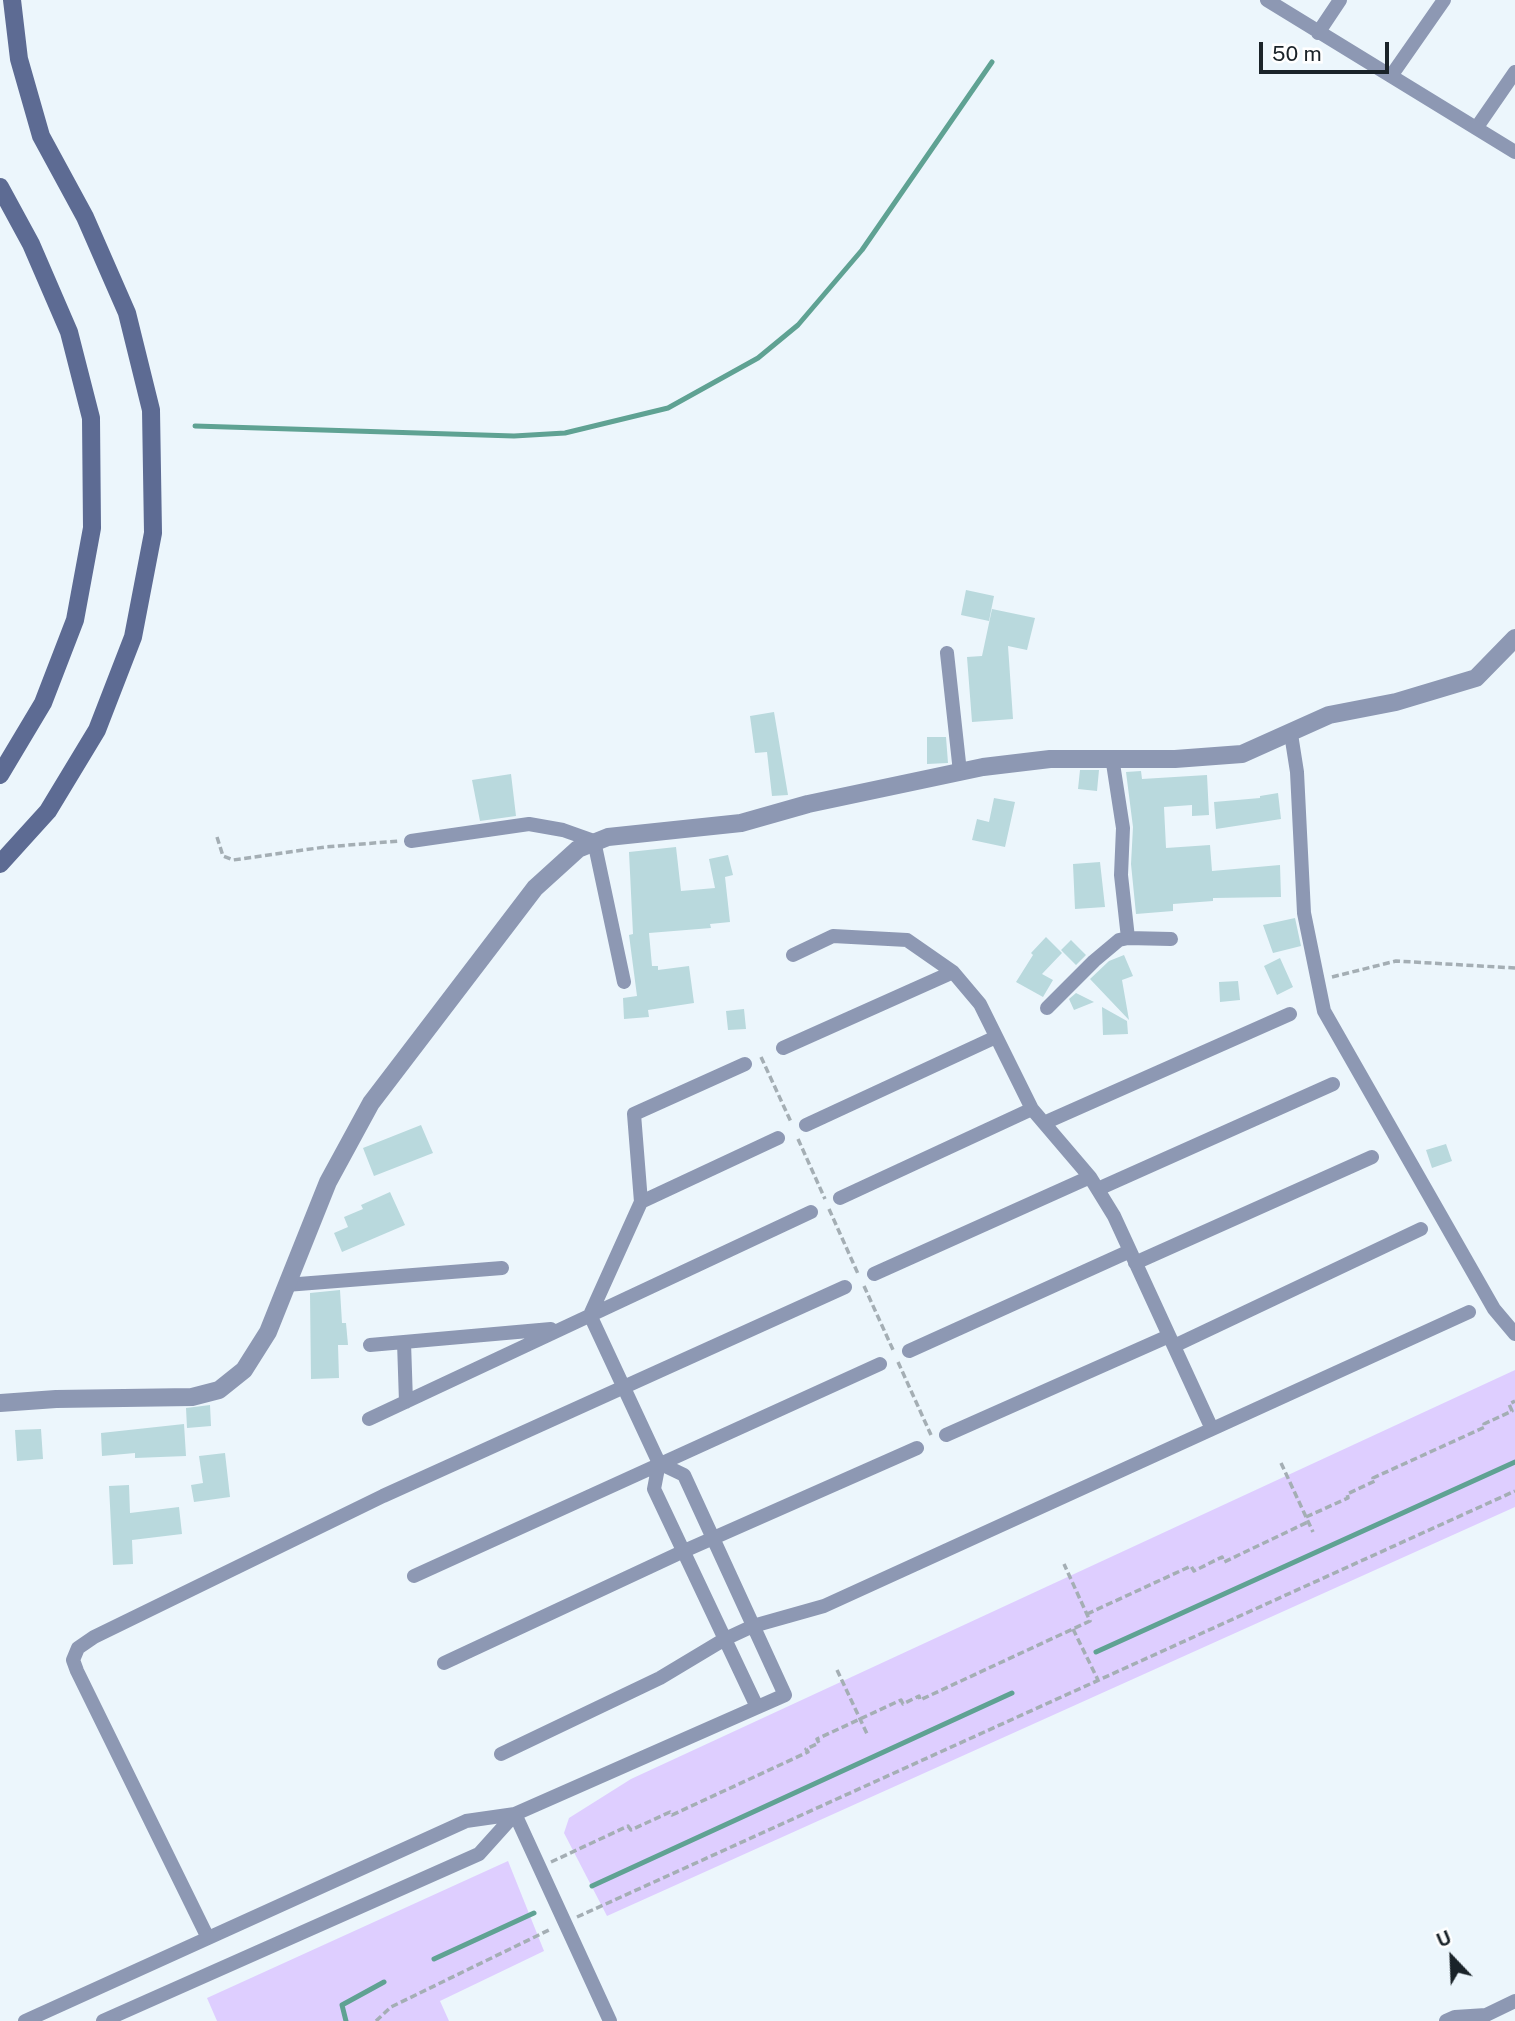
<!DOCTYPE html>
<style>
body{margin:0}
#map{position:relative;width:1515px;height:2021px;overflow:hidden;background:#ecf6fc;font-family:"Public Sans",sans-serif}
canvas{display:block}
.north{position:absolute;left:1417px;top:1923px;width:70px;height:70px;-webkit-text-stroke:5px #fff;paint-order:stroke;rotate:337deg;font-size:19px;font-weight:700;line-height:28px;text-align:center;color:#1a2329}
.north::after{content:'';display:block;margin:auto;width:24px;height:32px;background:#1a2329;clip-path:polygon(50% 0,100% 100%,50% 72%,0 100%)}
.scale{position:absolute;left:1259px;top:42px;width:130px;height:32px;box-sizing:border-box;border:4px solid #1a2329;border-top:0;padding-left:9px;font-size:21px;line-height:24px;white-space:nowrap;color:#1a2329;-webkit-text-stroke:5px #fff;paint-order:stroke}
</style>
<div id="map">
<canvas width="1515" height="2021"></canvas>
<div class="north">U</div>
<div class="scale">50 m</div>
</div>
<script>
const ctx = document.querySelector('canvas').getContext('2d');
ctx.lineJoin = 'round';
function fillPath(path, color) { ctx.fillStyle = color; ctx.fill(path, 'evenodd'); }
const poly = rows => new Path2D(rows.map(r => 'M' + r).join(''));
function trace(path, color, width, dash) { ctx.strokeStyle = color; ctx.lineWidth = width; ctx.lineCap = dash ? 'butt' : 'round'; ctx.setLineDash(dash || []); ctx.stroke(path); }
fillPath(poly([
 [1515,1370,1515,1507,607,1916,564,1833,569,1818,631,1779],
 [508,1861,544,1951,440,2001,449,2021,217,2021,207,1998]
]), '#deceff');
trace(poly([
 [195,426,514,436,565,433,668,408,758,358,798,325,862,250,992,62],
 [1096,1652,1515,1462],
 [592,1886,1012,1693],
 [434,1959,534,1913],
 [346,2021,342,2005,384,1982]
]), '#5fa293', 5);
fillPath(poly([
 [966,590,994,596,989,621,961,615],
 [992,609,1035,618,1027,650,1008,646,1013,719,972,722,967,657,982,656],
 [774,712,788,795,772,796,767,752,755,753,750,716],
 [927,737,946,737,948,763,927,764],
 [1080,770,1099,770,1097,791,1078,789],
 [1141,771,1142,779,1207,775,1209,815,1192,816,1192,805,1164,807,1166,848,1210,845,1212,871,1280,865,1281,897,1213,898,1213,901,1173,904,1173,911,1136,914,1131,864,1133,827,1126,772],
 [511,774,516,816,480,821,472,780],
 [1278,793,1281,819,1216,829,1214,802,1260,798,1260,796],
 [994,798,1015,802,1005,847,972,840,977,819,989,822],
 [676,847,681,891,715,888,709,859,728,855,733,875,725,877,730,922,710,924,711,928,649,933,652,966,658,966,658,970,689,966,694,1003,648,1010,649,1017,624,1019,623,998,637,996,629,935,633,934,629,852],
 [1100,862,1105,907,1075,909,1073,864],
 [1295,918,1301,946,1273,953,1263,925],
 [1046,937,1062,953,1042,974,1053,980,1043,997,1016,982,1033,955,1031,953],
 [1071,940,1086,955,1076,965,1061,950],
 [1124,955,1133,976,1122,980,1129,1020,1090,979,1109,961],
 [1280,958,1293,987,1277,995,1264,966],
 [1238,981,1240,1000,1220,1002,1219,982],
 [1076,993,1094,1002,1074,1010,1069,999],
 [1102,1007,1127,1021,1128,1034,1103,1035],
 [744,1009,746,1029,728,1030,726,1011],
 [421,1125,433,1153,374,1176,363,1148],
 [1446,1144,1452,1161,1432,1168,1426,1150],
 [390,1192,405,1225,342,1252,334,1233,348,1227,344,1217,363,1209,361,1205],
 [340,1290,342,1323,346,1323,348,1345,338,1345,339,1378,311,1379,310,1293],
 [210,1405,211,1426,187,1428,186,1408],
 [184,1424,186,1456,135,1458,135,1453,102,1456,101,1433],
 [41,1429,43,1459,17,1461,15,1430],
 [225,1453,230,1497,194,1502,191,1485,203,1483,199,1456],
 [129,1485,130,1513,179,1507,182,1534,132,1540,133,1564,113,1565,109,1486]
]), '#b9d9dd');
trace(poly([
 [217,837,223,856,233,860,325,847,399,841],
 [1332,977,1396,961,1515,968],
 [761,1057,791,1122],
 [798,1139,825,1199],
 [829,1209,859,1276],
 [864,1286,894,1352],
 [898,1362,931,1435],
 [1281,1463,1313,1532],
 [1306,1517,1348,1498,1347,1494,1375,1481,1373,1478,1485,1427,1484,1424,1512,1411,1509,1404,1515,1401],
 [1087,1614,1191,1566,1194,1571,1222,1557,1224,1562,1308,1522],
 [1073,1629,1098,1680],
 [837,1670,868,1736],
 [551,1862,628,1826,631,1830,670,1812,672,1815,808,1752,806,1749,819,1743,817,1739,860,1719,901,1700,903,1704,919,1696,920,1700,1090,1621,1064,1564],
 [577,1917,1515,1491],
 [376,2021,391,2007,551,1929]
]), '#a4aeb4', 3.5, [7, 3.5]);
trace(poly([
 [1267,0,1515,152],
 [1318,33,1340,0],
 [1391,76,1444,0],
 [1477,127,1515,72],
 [947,653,960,772],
 [1291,734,1297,772,1304,913,1324,1011,1494,1309,1515,1334],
 [1112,757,1123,828,1121,875,1128,938,1171,939],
 [411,841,529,824,563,830,594,841,624,982],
 [793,955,833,936,907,940,953,972,980,1004,1032,1109,1090,1177,1114,1216,1212,1429],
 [1047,1008,1094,961,1119,940,1128,938],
 [783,1048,953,972],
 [745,1064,634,1114,641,1202,590,1315,659,1463,654,1489,757,1707],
 [1044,1123,1290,1014],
 [806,1125,996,1037],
 [1098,1189,1333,1084],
 [840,1198,1032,1109],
 [641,1202,778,1138],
 [1135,1263,1372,1157],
 [874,1274,1090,1177],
 [286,1285,502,1268],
 [404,1342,406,1402],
 [370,1345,551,1329],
 [1174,1346,1421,1229],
 [909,1351,1130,1251],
 [369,1419,811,1212],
 [946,1435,1169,1336],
 [414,1576,880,1364],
 [444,1663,684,1551,917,1448],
 [501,1754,660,1678,725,1639,753,1626,824,1606,1469,1312],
 [515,1814,610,2021],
 [208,1938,77,1671,73,1660,78,1648,94,1637,383,1496,845,1287],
 [25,2021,466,1821,515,1814,785,1695,684,1475,659,1463],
 [103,2021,479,1854,515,1814],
 [1446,2021,1455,2017,1486,2015,1515,2001]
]), '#8d98b3', 14);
trace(poly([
 [0,1403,56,1399,192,1397,219,1390,244,1370,268,1332,328,1182,371,1103,535,888,578,849,608,837,741,823,808,804,983,767,1050,759,1175,759,1242,754,1329,715,1396,702,1476,678,1515,638]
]), '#8d98b3', 18);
trace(poly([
 [0,187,31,244,69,332,91,418,92,528,75,620,43,703,0,775],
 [0,864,48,811,97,730,133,637,153,533,151,410,127,313,85,217,41,136,19,59,12,0]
]), '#5d6b93', 18);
</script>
